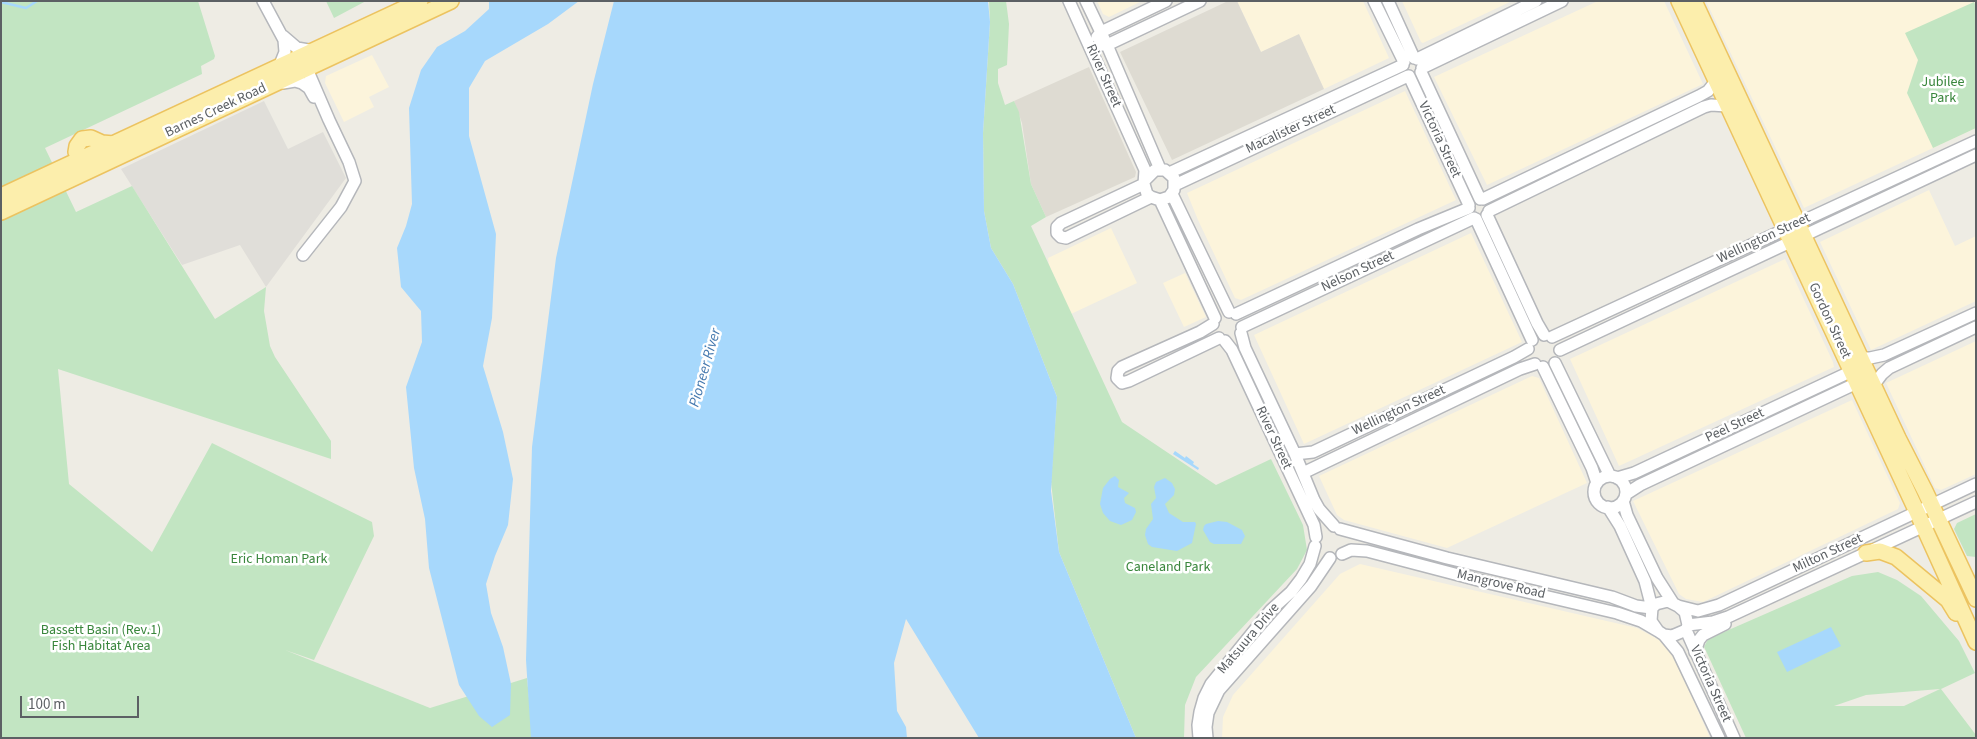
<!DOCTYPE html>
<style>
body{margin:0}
#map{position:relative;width:1977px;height:739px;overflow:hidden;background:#eeece4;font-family:"Source Sans 3",sans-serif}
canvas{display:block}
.frame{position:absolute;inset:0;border:2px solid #5c6064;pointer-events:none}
.scale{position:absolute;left:20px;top:696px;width:119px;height:22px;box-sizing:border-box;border:2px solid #5c6064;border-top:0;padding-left:6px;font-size:15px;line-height:18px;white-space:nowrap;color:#5c6064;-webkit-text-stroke:4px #fff;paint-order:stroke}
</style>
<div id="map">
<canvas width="1977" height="739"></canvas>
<div class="frame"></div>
<div class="scale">100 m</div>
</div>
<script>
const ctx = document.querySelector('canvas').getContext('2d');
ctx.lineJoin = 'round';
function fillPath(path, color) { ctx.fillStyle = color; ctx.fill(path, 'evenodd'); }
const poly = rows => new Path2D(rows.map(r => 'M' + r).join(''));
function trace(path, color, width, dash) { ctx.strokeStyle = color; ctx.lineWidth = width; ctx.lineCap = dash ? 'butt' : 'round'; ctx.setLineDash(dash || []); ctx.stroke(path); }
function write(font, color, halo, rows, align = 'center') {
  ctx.font = font + ' "Source Sans 3",sans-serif'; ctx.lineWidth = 5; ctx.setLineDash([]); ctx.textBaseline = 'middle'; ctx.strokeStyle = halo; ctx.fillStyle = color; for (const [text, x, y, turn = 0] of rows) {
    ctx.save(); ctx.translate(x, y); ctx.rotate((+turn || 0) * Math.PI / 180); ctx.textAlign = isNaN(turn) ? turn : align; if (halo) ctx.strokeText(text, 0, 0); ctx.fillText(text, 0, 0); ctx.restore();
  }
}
fillPath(poly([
 [1097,1,1142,1,1109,17,1103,14],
 [1237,1,1363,1,1389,58,1324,89,1299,35,1261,52],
 [1402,1,1512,1,1423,43,1421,42],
 [1598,1,1664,1,1703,84,1487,185,1434,77],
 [1706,1,1974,1,1976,6,1976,128,1804,208],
 [372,55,389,87,369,97,374,107,344,122,325,83,326,76],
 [1405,91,1456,200,1241,300,1235,298,1198,220,1187,193],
 [1929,190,1955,246,1976,236,1976,301,1871,350,1820,242],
 [1111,228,1137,283,1071,314,1049,265,1048,258],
 [1471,233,1522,342,1304,444,1254,335],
 [1785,259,1833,362,1834,367,1619,466,1570,359],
 [1185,273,1206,317,1184,327,1163,283],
 [1976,341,1976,474,1941,490,1935,488,1886,383],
 [1532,376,1539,378,1587,483,1447,548,1344,520,1337,515,1319,476],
 [1852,400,1900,503,1898,509,1703,602,1686,599,1679,594,1633,501],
 [1360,564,1637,628,1669,645,1710,738,1222,738,1223,717,1233,695,1340,574]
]), '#fcf4db');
fillPath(poly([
 [264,101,288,149,323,132,346,178,266,287,240,245,182,265,121,169]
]), '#e0ded9');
fillPath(poly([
 [1228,1,1237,1,1261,52,1299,34,1324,89,1172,160,1120,52],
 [1089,67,1136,172,1135,177,1046,217,1031,184,1022,123,1014,101]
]), '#dedbd2');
fillPath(poly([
 [1,1,198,1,215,56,214,59,201,66,202,74,45,148,76,212,132,186,215,319,266,287,264,311,270,346,275,357,331,441,331,459,58,369,69,484,152,552,212,443,372,522,374,536,314,660,285,650,430,708,527,678,533,738,1,738],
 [326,1,366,1,334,18],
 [989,1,1006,1,1009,24,1007,65,998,69,998,83,1005,105,1014,101,1019,112,1031,184,1046,217,1031,226,1122,422,1216,485,1271,459,1303,525,1307,550,1297,569,1196,677,1185,705,1184,738,1136,738,1059,552,1051,482,1057,397,1013,284,991,248,984,211,983,133,990,22],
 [1974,2,1976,6,1976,128,1933,148,1907,93,1918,60,1905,33],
 [1976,514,1976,557,1967,556,1954,529,1957,523],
 [1878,572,1897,580,1921,596,1959,641,1975,673,1941,689,1976,735,1976,738,1746,738,1706,651,1704,647,1708,639,1852,576],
 [1940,689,1904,706,1834,706,1866,695]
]), '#c2e5c2');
fillPath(poly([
 [489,1,579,1,548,24,485,61,469,88,469,136,496,234,492,318,483,366,503,432,513,479,508,525,495,556,486,584,491,613,503,647,511,684,510,715,492,727,479,716,459,685,429,568,425,519,414,468,406,387,422,342,421,311,401,287,397,248,406,226,412,204,409,108,421,70,437,47,465,31,489,9],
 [614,1,988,1,990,22,983,133,984,211,991,248,1013,284,1057,397,1051,491,1059,552,1136,738,979,738,906,619,894,663,897,711,906,727,907,738,531,738,526,660,532,447,556,258,593,84],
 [1175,451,1185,458,1186,456,1194,462,1193,464,1199,468,1198,470,1173,454],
 [1115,476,1119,480,1118,487,1129,493,1124,498,1125,503,1135,508,1136,512,1132,520,1121,525,1110,521,1103,513,1100,504,1103,488,1110,479],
 [1165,478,1172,483,1175,489,1174,495,1165,504,1169,513,1183,522,1195,522,1196,524,1192,543,1177,551,1152,547,1148,544,1145,535,1146,529,1153,519,1151,504,1156,498,1154,487,1156,482],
 [1218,521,1227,522,1242,530,1245,536,1241,544,1214,544,1210,542,1203,530,1204,526,1206,524],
 [1831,627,1841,646,1787,672,1777,652]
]), '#a7d8fc');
trace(poly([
 [1,2,26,8,37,1]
]), '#a7d8fc', 2.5);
const minor = poly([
 [263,1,284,40,285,52,279,67],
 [1069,1,1145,170,1144,184,1147,194,1151,197,1160,200,1169,197,1174,190,1174,178,1165,170,1155,170,1146,179],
 [1086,1,1107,45,1160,169],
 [1374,1,1404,62],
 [1388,1,1414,58],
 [283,36,297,48,314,51],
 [1097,37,1101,32,1166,1],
 [1102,45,1107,45,1200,1],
 [1417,59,1536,1],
 [1422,68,1562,1],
 [1421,72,1480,199],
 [1409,76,1469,205],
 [283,83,295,81,302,83,309,88,314,97],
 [1169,173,1403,65],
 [1144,184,1061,223,1057,227,1057,233,1061,237,1066,238,1151,197],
 [1175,185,1408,76],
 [1172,194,1229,312],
 [1483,199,1699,96,1708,91,1716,81],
 [1160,200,1215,318],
 [1489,211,1704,107,1711,105,1727,106],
 [1487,215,1537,323,1544,335],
 [1476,219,1532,340],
 [303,255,341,207,355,181,349,162,329,120,307,69],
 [1236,314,1418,229,1469,208],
 [1213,324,1200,332,1122,367,1118,371,1117,378,1122,383,1129,381,1219,338],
 [1242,327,1474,218],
 [1241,333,1245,348,1295,454,1314,500,1319,509,1334,526],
 [1552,337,1976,141],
 [1225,341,1232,350,1314,525,1316,537],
 [1560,350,1976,155],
 [1861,358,1870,358,1884,355,1976,313],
 [1555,363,1610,476],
 [1543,367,1592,468,1597,483],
 [1873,386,1882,374,1889,368,1976,327],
 [1295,454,1313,452,1514,357,1528,349],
 [1303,473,1520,369,1535,364],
 '1594 492a16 16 0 1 1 32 0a16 16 0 1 1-32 0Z',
 [1617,478,1634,473,1852,371],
 [1626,494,1640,485,1857,383],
 [1623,501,1627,515,1657,578,1673,603],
 [1608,507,1620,526,1645,581,1652,608],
 [1340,529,1447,558,1612,597,1636,606,1651,608],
 [1342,554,1351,550,1367,551,1493,584,1617,613,1641,621,1658,631],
 [1668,601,1678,606,1685,612,1688,625,1686,630,1672,636,1664,635,1658,631,1651,621,1652,608,1656,604,1668,601],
 [1678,606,1698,611,1719,605,1976,484],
 [1688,625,1713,622,1728,617,1976,502],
 [1686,630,1734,738],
 [1664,635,1678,652,1719,738],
 [1695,652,1699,640,1703,635,1725,624],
 [1199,738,1198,725,1200,712,1204,698,1211,684,1271,610,1291,592,1301,579,1310,564,1315,546],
 [1207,738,1206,727,1208,713,1219,690,1311,586,1330,558]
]);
const major = poly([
 [1679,1,1917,512,1976,642],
 [1694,1,1898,438,1925,491,1976,599],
 [89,162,80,160,76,152,77,146,82,139,91,138,102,143,114,144],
 [1,196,420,1],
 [1,212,451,1],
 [1866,553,1880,551,1896,557,1948,600,1956,613]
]);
trace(minor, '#b5b7bb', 14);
trace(major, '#ecc360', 18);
trace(minor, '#fff', 11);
trace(major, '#fceeac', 15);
write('14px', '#5c6064', '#fff', [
 ["River Street",1103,76,66],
 ["Barnes Creek Road",216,111,-25],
 ["Macalister Street",1291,130,-25],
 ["Victoria Street",1439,140,65],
 ["Wellington Street",1764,239,-25],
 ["Nelson Street",1358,272,-25],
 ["Gordon Street",1829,321,65],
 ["Wellington Street",1399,411,-25],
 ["Peel Street",1735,426,-25],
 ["River Street",1273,438,65],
 ["Milton Street",1828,554,-25],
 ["Mangrove Road",1501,585,13],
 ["Matsuura Drive",1249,639,-50],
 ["Victoria Street",1710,684,66]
]);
write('14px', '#39863c', '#fff', [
 ["Jubilee",1943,83],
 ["Park",1943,99],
 ["Eric Homan Park",279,560],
 ["Caneland Park",1168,568],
 ["Bassett Basin (Rev.1)",101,631],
 ["Fish Habitat Area",101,647]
]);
write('italic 15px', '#4478ae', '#fff', [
 ["Pioneer River",706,368,-74]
]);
</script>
